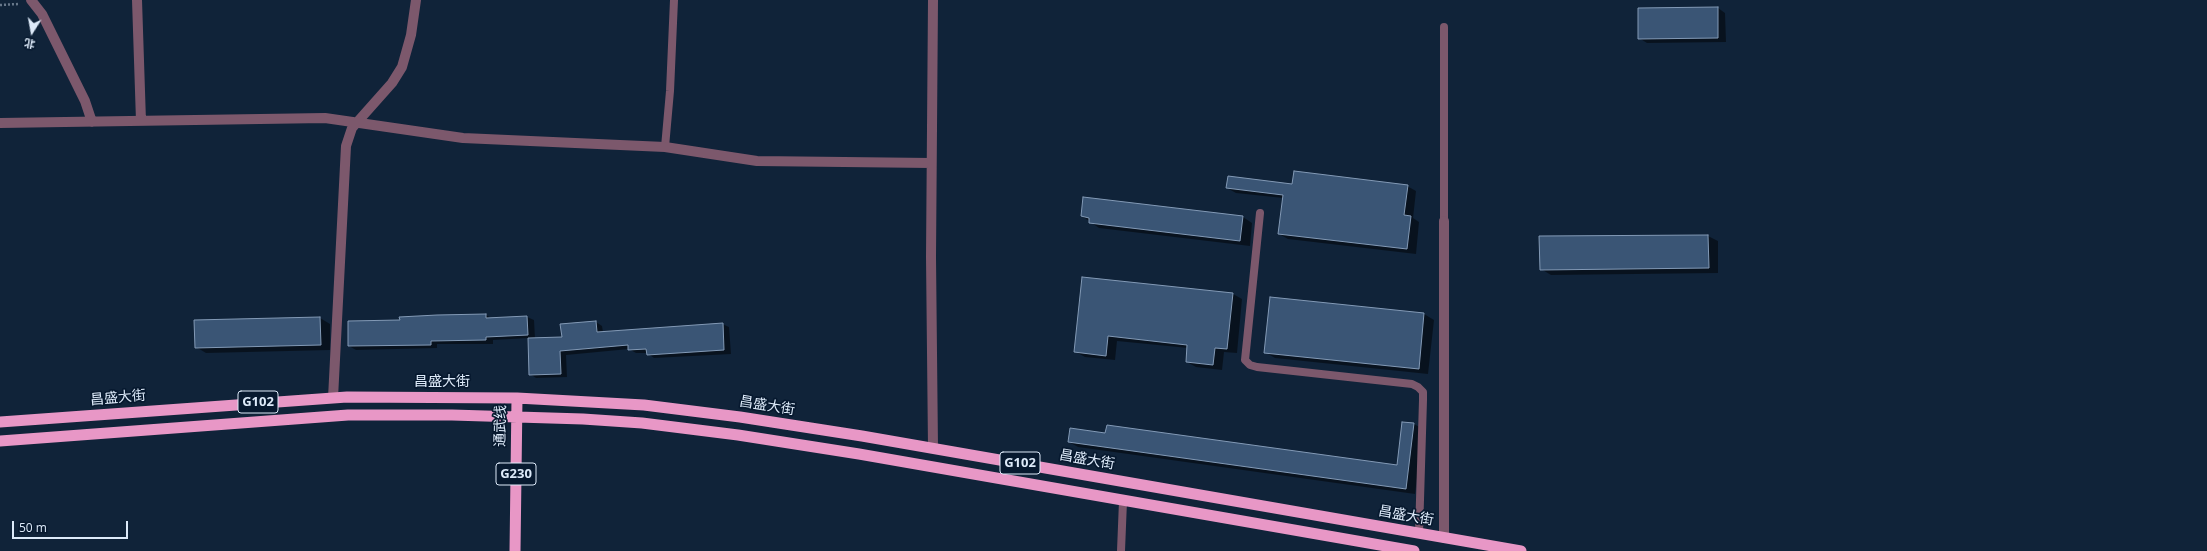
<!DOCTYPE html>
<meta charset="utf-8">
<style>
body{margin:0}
#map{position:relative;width:2207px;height:551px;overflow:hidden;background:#102339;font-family:"Open Sans","Noto Sans SC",sans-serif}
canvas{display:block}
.north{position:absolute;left:12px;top:12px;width:40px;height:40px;-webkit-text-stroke:3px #07192f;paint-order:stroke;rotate:191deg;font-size:11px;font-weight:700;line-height:16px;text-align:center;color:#ddeaf9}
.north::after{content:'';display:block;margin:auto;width:14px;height:18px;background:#ddeaf9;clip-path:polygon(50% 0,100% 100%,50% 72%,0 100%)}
.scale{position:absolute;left:12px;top:521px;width:116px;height:18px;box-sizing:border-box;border:2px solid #ddeaf9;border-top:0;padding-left:5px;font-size:12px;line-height:14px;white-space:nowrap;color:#ddeaf9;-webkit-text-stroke:3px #07192f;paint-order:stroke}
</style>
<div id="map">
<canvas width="2207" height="551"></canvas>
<div class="north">北</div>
<div class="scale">50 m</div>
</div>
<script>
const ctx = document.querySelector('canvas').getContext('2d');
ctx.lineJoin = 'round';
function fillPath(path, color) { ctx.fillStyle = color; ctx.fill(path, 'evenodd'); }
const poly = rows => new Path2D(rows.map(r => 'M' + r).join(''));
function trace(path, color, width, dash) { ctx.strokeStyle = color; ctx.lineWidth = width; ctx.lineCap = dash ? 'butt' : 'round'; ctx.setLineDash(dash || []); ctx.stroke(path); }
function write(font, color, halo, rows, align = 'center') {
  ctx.font = font + ' "Open Sans","Noto Sans SC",sans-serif'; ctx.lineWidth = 3.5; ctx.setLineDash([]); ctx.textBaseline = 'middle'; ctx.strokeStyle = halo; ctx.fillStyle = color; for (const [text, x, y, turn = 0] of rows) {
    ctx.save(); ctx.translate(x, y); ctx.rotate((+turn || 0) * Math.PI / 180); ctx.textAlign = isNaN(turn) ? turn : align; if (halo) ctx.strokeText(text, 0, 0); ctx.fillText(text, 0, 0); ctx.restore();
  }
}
fillPath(poly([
 [1718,8,1725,13,1726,42,1647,43,1639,38],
 [1293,185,1407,186,1416,191,1413,218,1419,222,1416,254,1288,239,1279,234,1283,198,1236,193,1227,188],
 [1082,216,1243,217,1252,223,1250,246,1099,228],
 [1708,236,1718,241,1718,273,1551,275,1541,269],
 [1083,279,1233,294,1242,299,1237,353,1224,352,1222,370,1196,367,1187,362,1188,348,1117,341,1115,360,1085,357,1076,352],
 [1271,298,1424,314,1434,320,1428,374,1275,358,1265,352],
 [486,315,491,318,527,317,534,320,535,339,563,338,596,322,602,326,603,332,722,324,729,327,731,354,654,358,647,353,636,353,629,349,566,355,567,377,536,378,530,374,529,338,493,340,493,344,437,344,437,348,356,350,349,346,401,321,437,316],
 [320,318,330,324,330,350,206,353,196,347],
 [1414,424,1423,429,1415,494,1078,447,1069,442,1398,466]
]), '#0007');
const building = poly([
 [1718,7,1718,38,1638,39,1638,8,1718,7],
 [1294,171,1408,185,1404,215,1411,216,1407,249,1278,234,1283,195,1226,188,1228,176,1292,184,1294,171],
 [1083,197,1243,216,1240,241,1089,223,1089,218,1081,216,1083,197],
 [1708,235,1709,268,1540,270,1539,236,1708,235],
 [1082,277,1233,293,1227,349,1215,348,1213,365,1186,362,1187,345,1108,336,1106,356,1074,352,1082,277],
 [1270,297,1424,313,1419,369,1264,353,1270,297],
 [486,314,486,318,527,316,528,335,486,337,486,340,431,341,431,345,348,346,348,321,400,320,399,317,437,315,486,314],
 [320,317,321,345,195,348,194,320,320,317],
 [596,321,597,332,723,323,724,350,647,355,646,349,628,350,628,345,560,351,561,374,529,375,528,338,562,337,560,324,596,321],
 [1402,422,1414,423,1406,489,1068,442,1070,428,1105,433,1107,425,1397,465,1402,422]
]);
fillPath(building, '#3a5575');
trace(building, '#839ab6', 1);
trace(poly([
 [0,5,19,4]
]), '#68788b', 2.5, [2, 2]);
trace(poly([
 [1444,27,1444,221],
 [665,147,670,91,674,0],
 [1260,213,1245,360,1250,365,1257,367,1412,384,1418,387,1423,392,1423,400,1419,533],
 [1121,551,1123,501]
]), '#7c586c', 8);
trace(poly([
 [31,0,42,14,85,101,92,122],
 [137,0,141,121],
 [933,0,931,257,933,448],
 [0,123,325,118,463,138,665,147,757,161,931,163],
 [333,398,346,146,352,128,392,83,402,67,411,35,416,0],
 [1444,538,1444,221]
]), '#7c586c', 10);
trace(poly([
 [0,422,347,397,517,398,644,405,740,417,862,436,1521,551],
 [0,441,348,415,452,415,583,419,642,423,738,435,859,454,1414,551],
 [515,551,517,398]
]), '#e897c6', 11);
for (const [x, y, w] of [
 [258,402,40],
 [1020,463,40],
 [516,474,40]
]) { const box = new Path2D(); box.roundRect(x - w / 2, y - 11, w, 22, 3); ctx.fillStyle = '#07192f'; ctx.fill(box); trace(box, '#ddeaf9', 1); }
write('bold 13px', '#ddeaf9', null, [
 ["G102",258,402],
 ["G102",1020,463],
 ["G230",516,474]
]);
write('14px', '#ddeaf9', '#07192f', [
 ["昌盛大街",442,382],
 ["昌盛大街",118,398,-5],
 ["昌盛大街",767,406,9],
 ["通武线",501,426,-89],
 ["昌盛大街",1087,460,10],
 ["昌盛大街",1406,516,10]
]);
</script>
